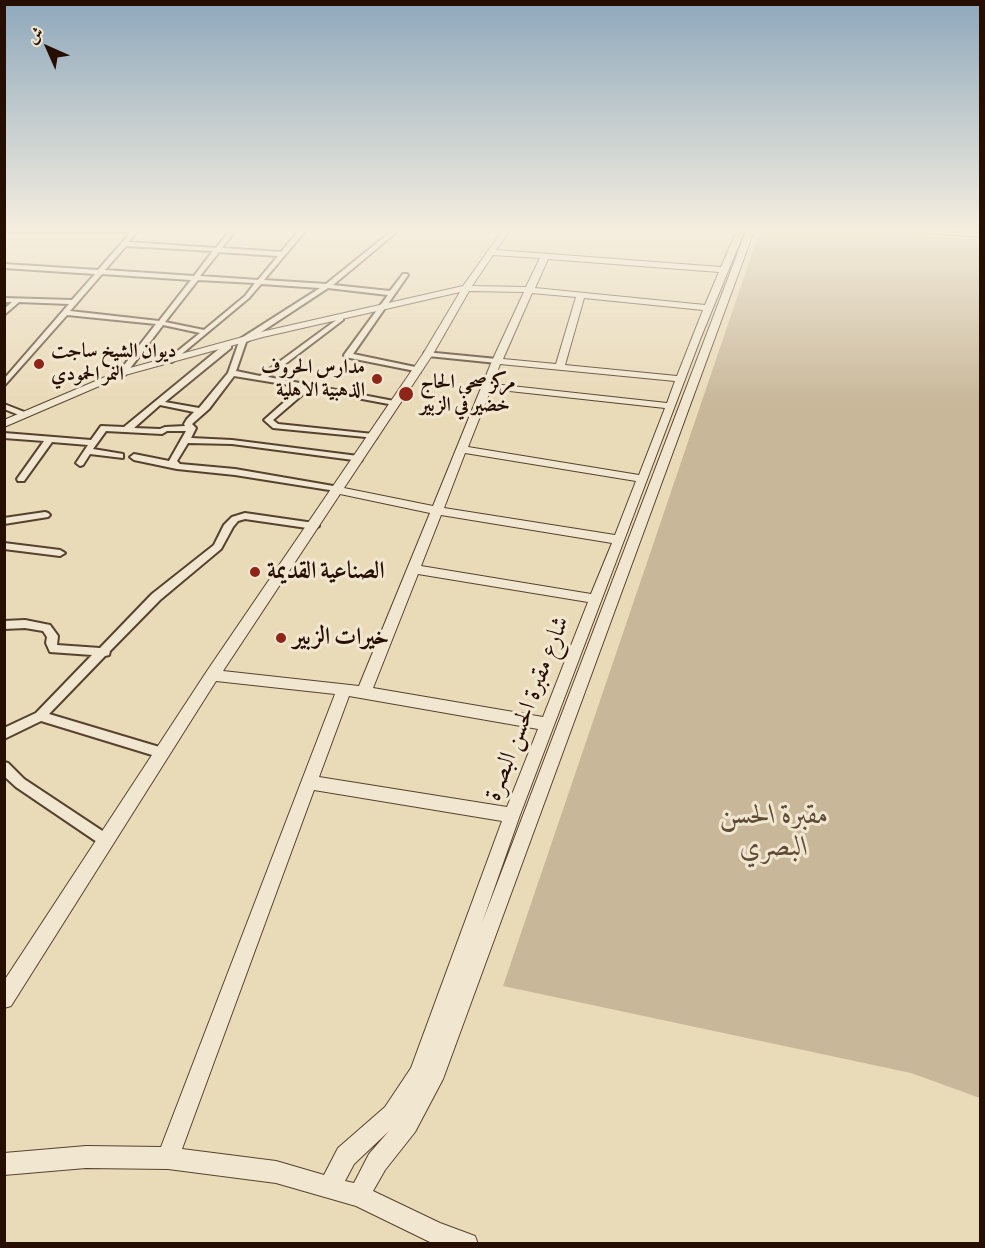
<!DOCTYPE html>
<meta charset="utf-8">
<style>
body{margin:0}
#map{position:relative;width:985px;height:1248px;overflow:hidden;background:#e9dab8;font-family:"Libre Bodoni",Amiri,serif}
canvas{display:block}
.frame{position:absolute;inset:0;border:6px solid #260f01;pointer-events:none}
.north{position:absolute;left:18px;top:18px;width:60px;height:60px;-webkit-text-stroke:4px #f1e7d1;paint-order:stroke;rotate:315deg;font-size:16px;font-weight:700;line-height:24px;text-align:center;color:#260f01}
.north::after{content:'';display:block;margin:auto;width:21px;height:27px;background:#260f01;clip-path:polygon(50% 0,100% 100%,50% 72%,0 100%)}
</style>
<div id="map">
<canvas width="985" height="1248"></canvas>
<div class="frame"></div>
<div class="north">ش</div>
</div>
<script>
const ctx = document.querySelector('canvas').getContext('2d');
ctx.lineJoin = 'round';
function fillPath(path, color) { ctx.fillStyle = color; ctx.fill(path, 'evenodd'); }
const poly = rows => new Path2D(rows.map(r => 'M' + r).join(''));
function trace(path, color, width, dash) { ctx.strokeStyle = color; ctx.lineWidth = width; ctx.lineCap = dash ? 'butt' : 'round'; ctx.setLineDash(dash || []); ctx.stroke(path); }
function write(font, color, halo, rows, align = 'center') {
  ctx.font = font + ' "Libre Bodoni",Amiri,serif'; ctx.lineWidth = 6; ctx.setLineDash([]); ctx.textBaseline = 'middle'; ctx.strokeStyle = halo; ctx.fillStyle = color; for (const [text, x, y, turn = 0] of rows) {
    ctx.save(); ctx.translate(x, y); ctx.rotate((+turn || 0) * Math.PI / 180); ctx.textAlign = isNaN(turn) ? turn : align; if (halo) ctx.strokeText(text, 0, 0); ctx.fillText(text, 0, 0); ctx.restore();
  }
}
fillPath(poly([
 [760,230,869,230,980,240,980,1098,911,1073,503,986]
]), '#c8b799');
const minor = poly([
 [133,230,139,230,128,242,216,248,230,230,236,230,222,248,281,252,300,230,306,230,264,280,326,284,393,230,399,230,333,285,390,291,403,274,407,274,408,275,353,354,420,368,420,372,345,357,344,355,388,295,328,288,246,342,236,371,260,376,339,318,343,318,343,320,268,377,394,401,398,403,394,405,309,389,273,420,278,424,373,434,377,436,376,438,273,428,264,420,301,387,234,376,209,409,192,424,196,428,191,438,232,440,358,456,362,459,361,461,232,444,188,443,177,461,180,464,235,469,339,487,342,488,342,492,235,475,177,469,134,460,130,457,134,454,169,461,186,431,167,431,162,434,106,431,93,449,123,454,123,458,90,454,83,465,80,466,76,463,88,445,52,442,24,481,18,481,17,479,44,441,4,438,4,433,91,440,101,426,124,427,225,344,231,344,231,348,165,402,199,408,228,373,240,339,320,288,261,284,249,298,172,362,168,360,169,358,200,333,163,325,125,375,122,375,118,373,156,324,67,315,4,386,4,379,69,304,19,302,4,315,4,309,12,302,4,302,4,298,72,300,95,274,4,268,4,264,98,270,133,230],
 [126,246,213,251,194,276,105,270,126,246],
 [219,252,278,256,258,280,200,276,219,252],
 [102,274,191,280,159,321,70,311,102,274],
 [198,280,255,283,245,296,204,330,165,322,198,280],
 [160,405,194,412,187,419,184,424,185,426,165,427,160,429,134,428,160,405],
 [425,352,497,359,501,361,497,363,428,356,424,354,425,352],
 [4,404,27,413,28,415,24,417,4,409,4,404],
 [45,512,48,513,50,515,48,517,4,524,4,518,45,512],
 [245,513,314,523,319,526,314,529,245,519,238,521,233,527,221,549,160,600,110,651,109,655,105,656,49,714,166,749,168,753,166,757,162,758,41,721,4,739,4,728,36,713,92,655,50,652,46,643,47,637,43,631,25,628,4,629,4,621,25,620,50,625,58,636,57,645,100,648,152,594,214,545,224,525,232,517,245,513],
 [4,543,60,550,65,553,60,556,4,549,4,543],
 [4,762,8,763,24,779,110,836,112,840,110,844,105,846,100,844,16,787,4,776,4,762]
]);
const tertiary = poly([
 [503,230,510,230,496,250,721,267,737,230,745,230,701,337,520,815,482,923,746,231,754,231,443,1079,415,1132,385,1170,373,1191,440,1223,475,1236,478,1244,434,1244,356,1206,276,1183,168,1169,86,1168,4,1175,4,1153,86,1146,161,1147,335,694,216,681,11,1006,4,1008,4,981,207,671,423,354,460,292,263,337,125,375,4,427,4,420,119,371,261,332,463,286,503,230],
 [493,255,540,258,526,287,472,286,493,255],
 [548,259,719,272,705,305,535,288,548,259],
 [469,291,524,292,492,361,433,506,344,488,433,354,469,291],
 [532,293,576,297,556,364,503,359,532,293],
 [584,298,703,310,677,376,565,365,584,298],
 [500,364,675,381,667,403,493,384,500,364],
 [491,389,665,408,639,475,468,447,491,389],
 [465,453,636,481,615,535,444,508,465,453],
 [340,494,430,513,359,686,223,671,340,494],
 [441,515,612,543,591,594,421,566,441,515],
 [418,574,588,602,543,717,373,688,418,574],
 [349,696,538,729,507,807,319,777,349,696],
 [314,790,502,821,411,1068,385,1107,338,1148,324,1175,276,1161,182,1149,314,790],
 [389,1131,369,1154,354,1183,345,1181,354,1164,389,1131],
 [907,230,980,233,980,237,911,232,907,230]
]);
const secondary = poly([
 [4,230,131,230,127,232,4,232,4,230]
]);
trace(minor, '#57422f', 4);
trace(tertiary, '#57422f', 2);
trace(secondary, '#260f01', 3);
fillPath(minor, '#f1e7d1');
fillPath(tertiary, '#f1e7d1');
fillPath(secondary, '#f1e7d1');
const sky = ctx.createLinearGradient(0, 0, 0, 404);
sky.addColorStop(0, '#8ea8bc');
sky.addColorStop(0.57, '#f5eedf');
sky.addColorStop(1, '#f5eedf00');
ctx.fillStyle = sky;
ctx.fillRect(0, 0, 985, 404);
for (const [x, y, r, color] of [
 [39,364,6,"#8f2418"],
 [377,379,6,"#8f2418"],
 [406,394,8,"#8f2418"],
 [255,572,6,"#8f2418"],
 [281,638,6,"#8f2418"]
]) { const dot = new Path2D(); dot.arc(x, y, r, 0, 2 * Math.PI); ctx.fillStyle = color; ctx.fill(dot); trace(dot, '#f1e7d1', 2); }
write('bold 20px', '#260f01', '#f1e7d1', [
 ["ديوان الشيخ ساجت",51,352],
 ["النمر الحمودي",51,375],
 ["مدارس الحروف",365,368,"right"],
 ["الذهبية الاهلية",365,391,"right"],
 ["مركز صحي الحاج",420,383],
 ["خضير في الزبير",420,406]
], 'left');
write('bold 24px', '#260f01', '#f1e7d1', [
 ["الصناعية القديمة",267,572],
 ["خيرات الزبير",293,638]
], 'left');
write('24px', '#260f01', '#f1e7d1', [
 ["شارع مقبرة الحسن البصرة",528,709,-69]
]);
write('italic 28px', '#5f4a36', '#f1e7d1', [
 ["مقبرة الحسن",774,816],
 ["البصري",774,848]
]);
</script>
